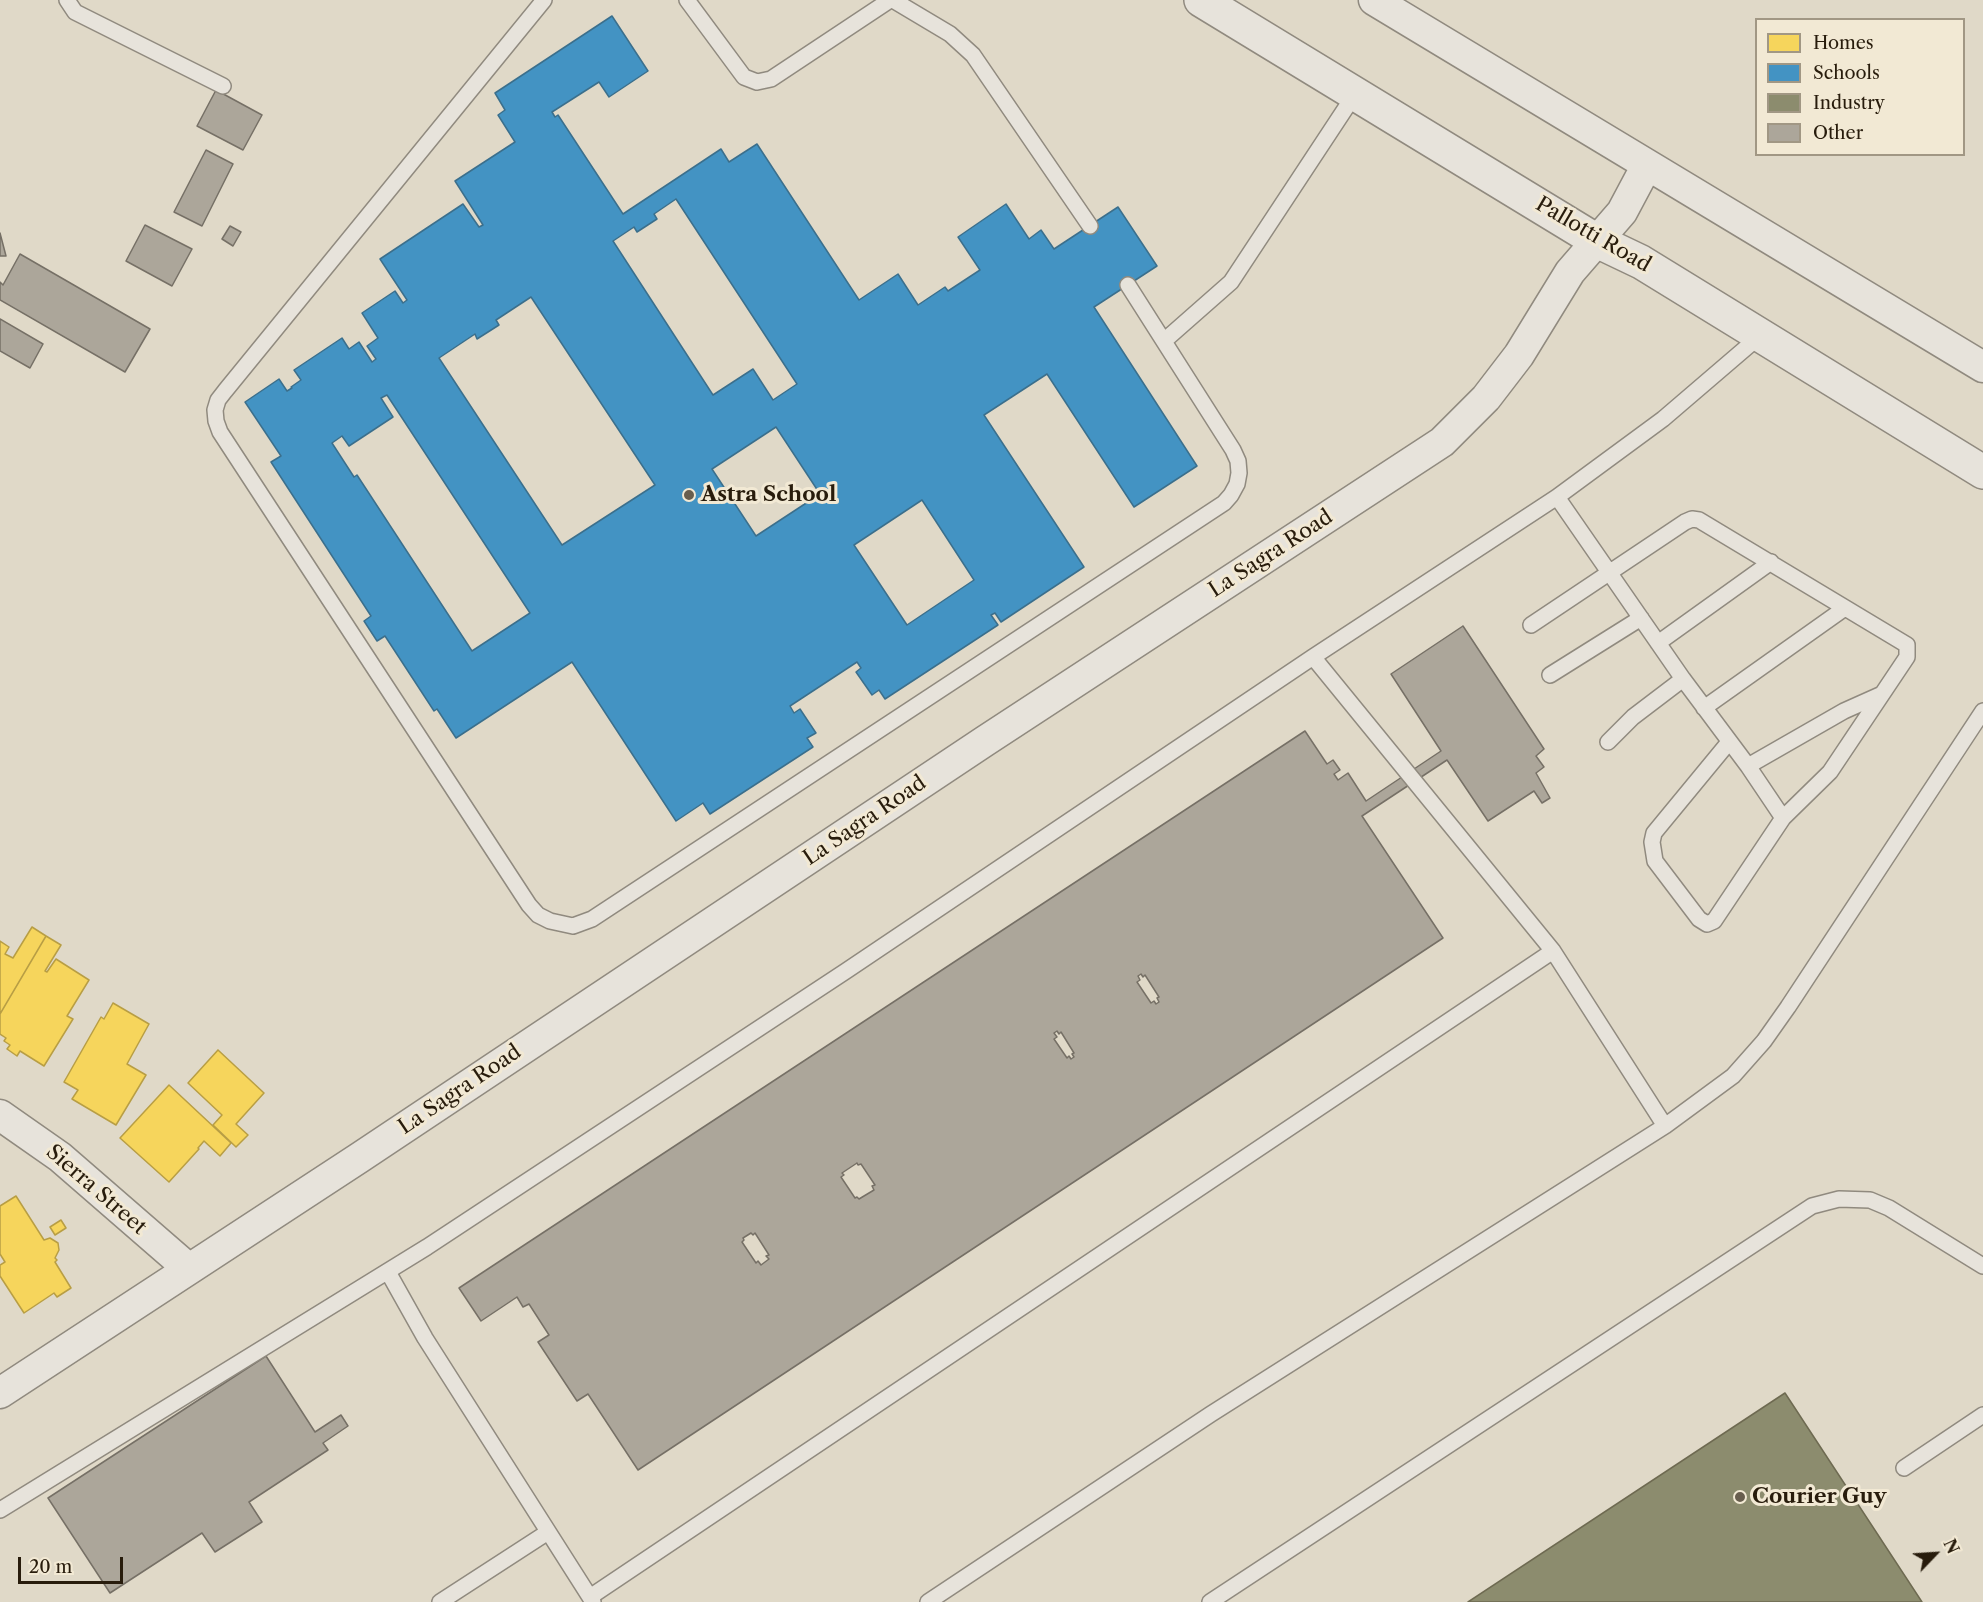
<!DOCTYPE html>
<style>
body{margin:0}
#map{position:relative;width:1983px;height:1602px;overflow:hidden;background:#e0d9c8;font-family:"Libre Caslon Text",serif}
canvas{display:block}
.legend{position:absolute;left:1755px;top:18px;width:210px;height:138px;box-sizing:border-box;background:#f2e9d4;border:2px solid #a19784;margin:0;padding:8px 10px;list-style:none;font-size:18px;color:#281c0c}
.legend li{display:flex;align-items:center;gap:12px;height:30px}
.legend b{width:30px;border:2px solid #a19784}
.north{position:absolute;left:1905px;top:1524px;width:60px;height:60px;-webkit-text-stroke:4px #f2e9d4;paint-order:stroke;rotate:65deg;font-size:16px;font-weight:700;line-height:24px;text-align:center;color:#281c0c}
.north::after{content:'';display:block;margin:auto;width:21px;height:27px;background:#281c0c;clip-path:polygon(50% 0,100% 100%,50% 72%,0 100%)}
.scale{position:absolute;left:18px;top:1557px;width:105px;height:27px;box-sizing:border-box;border:3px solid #281c0c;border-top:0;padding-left:8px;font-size:18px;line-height:21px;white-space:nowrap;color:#281c0c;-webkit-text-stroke:4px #f2e9d4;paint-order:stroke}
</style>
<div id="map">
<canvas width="1983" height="1602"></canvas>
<ul class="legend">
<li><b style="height:16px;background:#f6d55c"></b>Homes</li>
<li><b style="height:16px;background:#4393c3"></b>Schools</li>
<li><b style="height:16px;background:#8c8c6e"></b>Industry</li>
<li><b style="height:16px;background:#aca69a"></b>Other</li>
</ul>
<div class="north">N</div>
<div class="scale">20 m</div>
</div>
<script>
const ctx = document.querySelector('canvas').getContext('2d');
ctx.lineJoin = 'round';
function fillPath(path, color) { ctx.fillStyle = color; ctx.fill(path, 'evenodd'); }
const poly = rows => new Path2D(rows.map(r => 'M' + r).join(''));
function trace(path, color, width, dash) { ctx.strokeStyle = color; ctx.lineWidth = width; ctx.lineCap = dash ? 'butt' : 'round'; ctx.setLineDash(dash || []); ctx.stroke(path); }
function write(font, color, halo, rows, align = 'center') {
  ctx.font = font + ' "Libre Caslon Text",serif'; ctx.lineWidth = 6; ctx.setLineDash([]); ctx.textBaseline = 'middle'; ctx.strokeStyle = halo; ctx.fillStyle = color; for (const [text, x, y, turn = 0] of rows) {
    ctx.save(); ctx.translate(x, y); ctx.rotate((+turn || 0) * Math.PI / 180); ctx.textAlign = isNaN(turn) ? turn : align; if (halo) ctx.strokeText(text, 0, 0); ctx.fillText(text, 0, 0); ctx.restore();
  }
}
const homes = poly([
 [32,927,46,936,0,1014,0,941,9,947,5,954,13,958,32,927],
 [46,936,61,945,45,971,47,972,56,959,89,980,67,1016,73,1019,44,1066,20,1051,17,1056,7,1049,10,1045,4,1041,6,1038,0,1034,0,1014,46,936],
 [113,1003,149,1024,127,1064,146,1075,116,1125,72,1099,78,1090,64,1082,101,1017,104,1019,113,1003],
 [218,1050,264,1093,236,1124,248,1135,236,1147,213,1125,222,1115,188,1083,218,1050],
 [169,1085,231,1143,220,1156,204,1141,198,1148,199,1149,169,1182,120,1138,169,1085],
 [16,1196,44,1240,50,1238,58,1243,59,1250,55,1258,57,1260,55,1262,71,1288,57,1297,54,1293,24,1313,0,1276,0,1265,5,1262,0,1254,0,1206,16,1196],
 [61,1220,66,1228,55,1235,50,1227,61,1220]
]);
fillPath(homes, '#f6d55c');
trace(homes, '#b89e44', 1.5);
const schools = poly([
 [612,16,648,71,609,97,599,82,552,112,555,117,558,115,623,214,721,149,729,162,757,144,859,300,898,274,918,305,945,287,948,291,980,270,958,237,1006,204,1029,239,1041,230,1054,249,1118,207,1157,266,1094,307,1197,466,1134,507,1047,374,984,415,1084,567,1001,622,995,613,991,615,998,625,885,699,879,690,872,695,856,672,861,668,857,662,790,706,794,713,800,709,816,733,807,738,813,747,710,814,703,803,676,821,572,662,456,738,437,709,434,711,385,636,377,641,364,621,371,616,271,462,281,456,245,402,279,379,287,391,292,388,291,387,301,380,294,370,342,338,349,349,359,342,372,362,376,359,367,346,378,338,362,313,395,291,403,303,407,300,380,259,463,204,479,227,483,225,455,181,515,142,498,115,505,110,495,93,612,16],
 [676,199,797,384,773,400,753,369,713,395,613,241,634,227,637,232,657,219,654,214,676,199],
 [531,297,655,485,562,545,439,358,475,334,477,339,499,325,496,320,531,297],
 [387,395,530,613,472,651,357,475,354,477,332,443,342,436,349,446,393,417,381,398,387,395],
 [776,427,820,494,756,536,712,469,776,427],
 [922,500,974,580,907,625,854,545,922,500]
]);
fillPath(schools, '#4393c3');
trace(schools, '#3b6f8c', 1.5);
const industry = poly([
 [1785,1393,1922,1602,1468,1602,1785,1393]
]);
fillPath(industry, '#8c8c6e');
trace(industry, '#6e6a51', 1.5);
const building = poly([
 [216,90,262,115,243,150,197,126,216,90],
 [206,150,233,164,202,226,174,212,206,150],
 [145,225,192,249,172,286,126,261,145,225],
 [230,226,241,232,233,246,222,239,230,226],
 [0,233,6,256,0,256,0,233],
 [20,254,150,329,125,372,0,300,0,282,3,285,20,254],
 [0,319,43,344,30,368,0,351,0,319],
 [1463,626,1544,749,1536,756,1544,767,1536,773,1550,798,1542,803,1534,791,1488,821,1447,760,1362,816,1443,938,638,1470,588,1394,577,1401,538,1342,549,1335,529,1304,523,1307,517,1297,481,1321,459,1288,1305,731,1327,764,1333,760,1340,770,1334,774,1338,780,1348,773,1366,801,1441,751,1391,674,1463,626],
 [1141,974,1143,977,1145,975,1159,997,1157,998,1159,1002,1156,1004,1154,1001,1151,1003,1137,982,1140,980,1138,976,1141,974],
 [1057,1031,1059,1034,1061,1032,1074,1053,1072,1054,1074,1057,1071,1059,1069,1056,1067,1058,1054,1039,1057,1037,1054,1033,1057,1031],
 [857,1163,858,1165,861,1164,875,1185,872,1186,874,1190,859,1199,857,1197,855,1198,841,1177,844,1175,842,1173,857,1163],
 [751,1233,753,1235,755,1233,769,1255,766,1256,769,1259,761,1265,758,1261,756,1263,742,1242,744,1240,743,1238,751,1233],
 [266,1356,315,1432,341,1415,348,1426,323,1443,328,1450,249,1502,262,1522,215,1552,202,1533,110,1593,48,1498,266,1356]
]);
fillPath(building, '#aca69a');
trace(building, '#767066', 1.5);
const service = poly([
 [67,0,75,12,223,86],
 [544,0,225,391,218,400,215,410,216,421,220,432,529,905,538,915,550,921,573,926,592,919,1224,503,1231,495,1237,484,1239,473,1238,461,1233,450,1128,285],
 [687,0,744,77,757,82,771,79,890,0],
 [893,0,950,34,973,55,1090,226],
 [1164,341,1231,282,1355,94],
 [1557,497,1683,679,1748,766,1783,818],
 [1531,625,1685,522,1692,519,1699,520,1907,645,1907,657,1830,772,1783,818,1714,921,1707,924,1699,919,1655,861,1652,842,1654,833,1729,742],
 [1658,643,1771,562],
 [1313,657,1553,951,1665,1126],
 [1550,675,1641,618],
 [1704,708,1845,608],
 [1608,742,1633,717,1683,679],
 [1748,766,1844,711,1882,694],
 [388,1272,425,1338,593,1602],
 [1904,1468,1983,1415],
 [0,1510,427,1247,846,971,1313,657,1557,497,1663,419,1761,335],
 [590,1597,1553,951],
 [440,1602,548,1532],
 [928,1602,1211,1414,1665,1126,1733,1076,1764,1041,1788,1007,1983,711],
 [1210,1602,1812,1206,1839,1199,1870,1200,1889,1208,1983,1266]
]);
const minor = poly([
 [1374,0,1983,367],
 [0,1115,60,1157,189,1269],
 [0,1393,359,1158,985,741,1442,442,1486,398,1519,355,1570,272,1622,212,1647,165]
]);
const tertiary = poly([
 [1201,0,1597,241,1641,262,1983,472]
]);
trace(service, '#908a7f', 18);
trace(minor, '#908a7f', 33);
trace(tertiary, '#908a7f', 36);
trace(service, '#e7e3db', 15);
trace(minor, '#e7e3db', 30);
trace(tertiary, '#e7e3db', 33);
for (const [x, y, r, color] of [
 [689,495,6,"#685e4e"],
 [1740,1497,6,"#685e4e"]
]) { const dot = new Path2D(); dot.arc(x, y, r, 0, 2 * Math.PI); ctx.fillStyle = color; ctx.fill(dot); trace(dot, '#f2e9d4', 2); }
write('21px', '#281c0c', '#f2e9d4', [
 ["Pallotti Road",1593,235,30],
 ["La Sagra Road",1271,554,-33],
 ["La Sagra Road",865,821,-34],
 ["La Sagra Road",460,1090,-34],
 ["Sierra Street",96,1190,41]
]);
write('bold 21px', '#281c0c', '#f2e9d4', [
 ["Astra School",701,495],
 ["Courier Guy",1752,1497]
], 'left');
</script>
